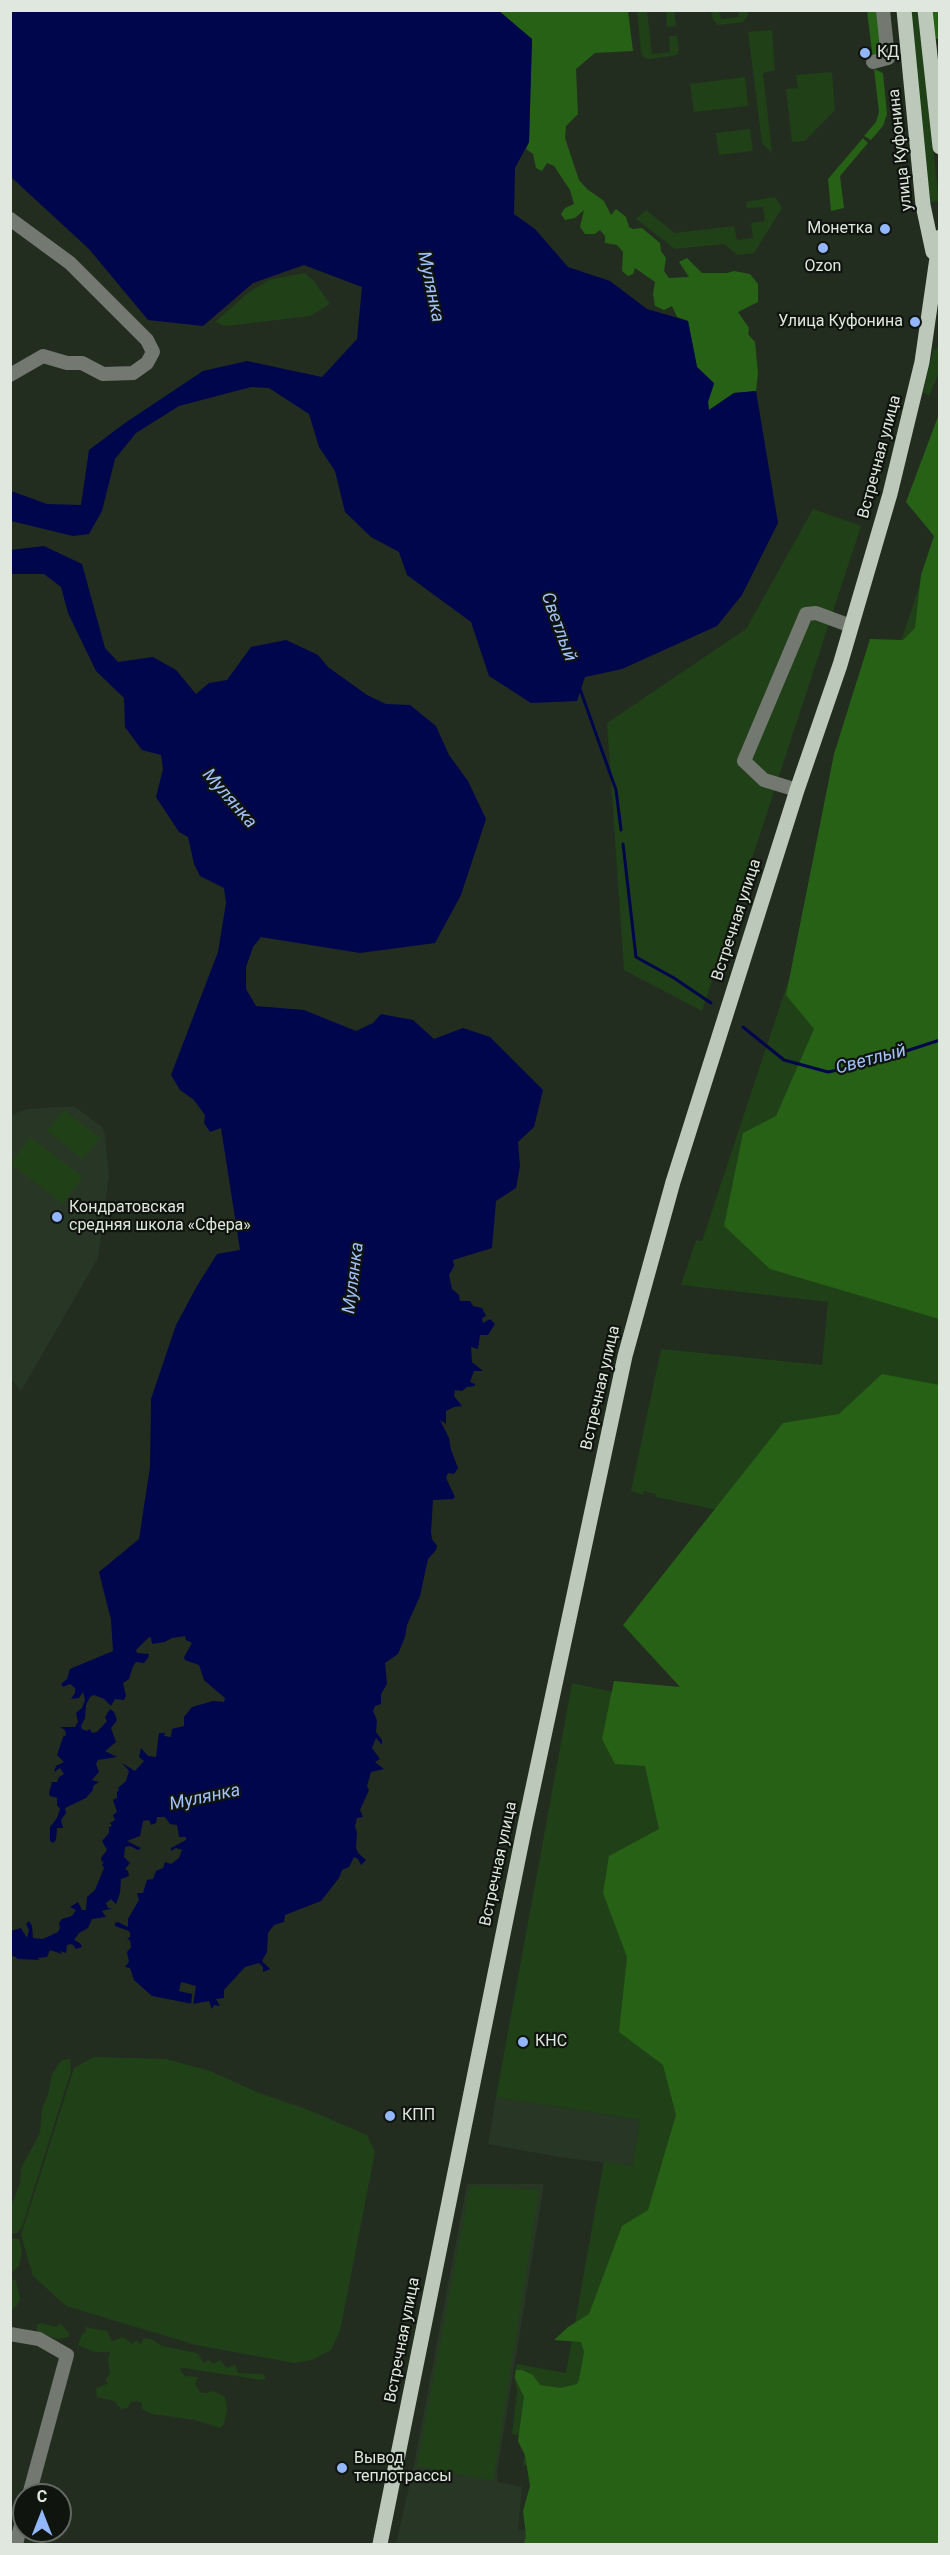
<!DOCTYPE html>
<meta charset="utf-8">
<style>
body{margin:0}
#map{position:relative;width:950px;height:2555px;overflow:hidden;background:#222d20;font-family:Roboto,sans-serif}
canvas{display:block}
.frame{position:absolute;inset:0;border:12px solid #e0e7df;pointer-events:none}
.north{position:absolute;left:12px;top:2483px;width:60px;height:60px;box-sizing:border-box;background:#0f140e;border:2px solid #636862;border-radius:50%;rotate:0deg;font-size:16px;font-weight:700;line-height:24px;text-align:center;color:#e0e7df}
.north::after{content:'';display:block;margin:auto;width:21px;height:27px;background:#93b7fd;clip-path:polygon(50% 0,100% 100%,50% 72%,0 100%)}
</style>
<div id="map">
<canvas width="950" height="2555"></canvas>
<div class="frame"></div>
<div class="north">С</div>
</div>
<script>
const ctx = document.querySelector('canvas').getContext('2d');
ctx.lineJoin = 'round';
function fillPath(path, color) { ctx.fillStyle = color; ctx.fill(path, 'evenodd'); }
const poly = rows => new Path2D(rows.map(r => 'M' + r).join(''));
function trace(path, color, width, dash) { ctx.strokeStyle = color; ctx.lineWidth = width; ctx.lineCap = dash ? 'butt' : 'round'; ctx.setLineDash(dash || []); ctx.stroke(path); }
function write(font, color, halo, rows, align = 'center') {
  ctx.font = font + ' Roboto,sans-serif'; ctx.lineWidth = 4.5; ctx.setLineDash([]); ctx.textBaseline = 'middle'; ctx.strokeStyle = halo; ctx.fillStyle = color; for (const [text, x, y, turn = 0] of rows) {
    ctx.save(); ctx.translate(x, y); ctx.rotate((+turn || 0) * Math.PI / 180); ctx.textAlign = isNaN(turn) ? turn : align; if (halo) ctx.strokeText(text, 0, 0); ctx.fillText(text, 0, 0); ctx.restore();
  }
}
fillPath(poly([
 [74,1106,102,1127,105,1135,109,1176,98,1258,21,1391,11,1378,11,1115,27,1109],
 [496,2097,640,2120,632,2166,559,2157,488,2144],
 [467,2184,544,2184,497,2472,498,2482,522,2487,518,2529,538,2534,537,2544,396,2544,413,2470]
]), '#283725');
fillPath(poly([
 [637,11,647,11,652,54,670,52,669,36,677,36,679,50,677,55,649,59,644,58,641,52],
 [666,11,674,11,676,26,667,27],
 [711,11,719,11,721,19,739,17,738,11,748,11,748,15,743,22,718,25,713,20],
 [908,11,918,11,939,201,930,202],
 [772,30,775,70,763,73,772,153,762,143,748,32],
 [832,72,835,110,805,141,792,142,786,89,798,88,796,75],
 [745,77,748,106,694,112,690,84],
 [750,129,753,151,719,155,716,133],
 [775,197,782,208,754,253,737,255,724,244,675,249,636,219,646,210,675,233,734,226,737,240,753,238,751,223,765,221,763,207,747,208,746,202],
 [304,273,313,280,330,304,310,316,226,326,215,322,248,293,269,280],
 [939,347,939,373,929,396,923,392,933,351],
 [813,509,861,526,702,1011,624,970,607,723,746,629],
 [939,527,939,2544,552,2465,523,2465,527,2437,512,2434,517,2391,514,2376,517,2364,566,2373,604,2161,632,2166,640,2120,496,2097,572,1683,693,1709,808,1529,656,1497,656,1494,644,1491,643,1495,631,1491,661,1349,822,1365,828,1302,681,1285,696,1240,702,1241],
 [64,1110,100,1138,83,1159,47,1131],
 [30,1137,83,1177,63,1204,11,1164],
 [94,2057,166,2059,210,2071,259,2093,306,2109,367,2135,375,2152,340,2331,331,2350,312,2360,294,2363,196,2345,66,2306,33,2276,21,2235,74,2068],
 [70,2059,71,2071,22,2227,17,2233,11,2234,11,2207,20,2183,21,2168,40,2133,42,2108,48,2095,52,2074,62,2060],
 [470,2186,539,2190,493,2481,417,2466],
 [11,2238,19,2239,22,2252,19,2266,11,2273],
 [11,2278,16,2281,20,2299,17,2305,11,2311],
 [40,2323,56,2327,60,2323,69,2333,69,2337,57,2339,43,2334,37,2331,37,2325],
 [85,2327,107,2331,112,2341,123,2337,132,2344,137,2340,141,2345,143,2338,151,2339,162,2346,197,2353,204,2363,208,2360,214,2364,220,2360,227,2368,235,2365,238,2373,263,2374,266,2379,261,2380,184,2368,179,2369,185,2376,198,2377,195,2384,200,2392,206,2393,213,2391,225,2397,227,2410,224,2424,220,2428,195,2420,152,2414,142,2409,142,2403,137,2401,131,2402,127,2408,121,2409,114,2401,97,2397,96,2388,107,2384,106,2379,110,2373,108,2360,110,2352,94,2352,78,2345,82,2334,86,2332]
]), '#204018');
fillPath(poly([
 [498,11,628,11,633,51,595,53,576,69,578,114,566,126,565,138,579,180,587,189,604,201,611,215,616,209,626,217,629,227,633,229,642,228,660,243,661,251,666,258,664,271,669,278,689,277,679,262,687,258,702,273,727,273,734,271,750,274,758,284,758,302,738,312,749,328,748,334,755,342,758,373,756,391,734,393,709,410,708,402,714,384,697,367,688,321,677,317,672,306,664,310,655,306,653,294,655,282,635,268,633,274,628,276,622,271,623,252,617,245,605,243,605,236,600,230,595,234,585,234,580,227,584,210,575,218,565,220,561,214,565,208,574,204,570,190,554,166,547,163,542,171,536,168,533,154,526,149,529,142,532,39],
 [867,11,877,11,882,55,873,59],
 [929,11,939,11,939,38,933,40],
 [874,69,883,73,887,114,883,126,871,140,864,136,876,122,879,112],
 [863,138,868,143,840,176,844,208,831,211,828,179],
 [939,414,939,1319,770,1269,724,1226,743,1133,776,1116,814,1029,786,995,834,754,870,639,903,640,915,628,921,575,934,536,906,502],
 [882,1374,939,1385,939,2544,524,2544,526,2536,523,2511,530,2486,525,2455,518,2441,524,2397,515,2378,516,2370,522,2370,533,2375,540,2385,560,2388,577,2384,579,2380,584,2352,581,2342,554,2340,568,2327,589,2314,622,2226,648,2210,676,2115,663,2065,619,2032,627,1957,603,1893,609,1856,659,1829,645,1766,615,1764,602,1739,614,1681,680,1687,623,1625,783,1423,839,1414]
]), '#266116');
fillPath(poly([
 [498,10,532,39,529,142,515,168,514,214,535,229,568,267,610,281,647,309,688,321,697,367,714,383,708,402,709,410,734,393,756,391,778,523,742,595,717,626,622,669,585,677,577,701,531,703,489,676,471,622,407,575,399,552,371,537,345,512,335,471,319,447,309,414,269,388,251,387,179,406,136,433,115,459,102,511,89,534,73,536,11,521,11,491,47,504,81,505,89,450,125,423,203,371,247,361,322,377,357,339,362,287,304,265,253,283,203,326,148,320,89,249,11,177,11,11],
 [44,546,82,564,105,648,118,662,153,657,176,670,196,694,209,683,227,680,251,647,286,640,318,655,328,667,367,695,386,704,410,705,436,726,449,755,468,781,486,819,461,895,435,943,360,953,261,937,253,947,246,967,246,989,256,1006,304,1010,356,1031,373,1023,381,1014,413,1020,434,1039,463,1028,490,1037,543,1090,534,1127,518,1142,520,1166,516,1188,496,1201,492,1248,453,1260,454,1266,449,1275,452,1289,459,1295,460,1301,470,1301,473,1306,482,1308,486,1316,482,1318,483,1323,490,1319,495,1324,488,1335,480,1335,478,1349,471,1347,472,1362,483,1371,474,1371,470,1382,475,1384,475,1386,467,1387,462,1391,455,1390,454,1396,462,1406,454,1407,446,1411,446,1424,440,1420,449,1438,451,1450,458,1468,454,1474,448,1473,446,1478,455,1497,453,1499,433,1500,431,1532,432,1539,437,1546,436,1550,428,1559,420,1596,407,1625,405,1637,398,1654,385,1663,387,1684,381,1694,381,1704,375,1706,373,1711,377,1720,376,1732,382,1740,382,1745,376,1738,372,1748,380,1759,375,1762,384,1769,371,1772,367,1786,369,1790,360,1810,363,1817,357,1818,355,1826,357,1833,356,1847,358,1853,366,1860,361,1865,358,1859,354,1857,349,1867,342,1870,339,1878,321,1901,285,1915,284,1922,274,1925,268,1933,267,1952,262,1961,270,1969,263,1972,263,1967,259,1963,245,1967,224,1990,224,1998,216,1999,220,2006,214,2005,212,2009,209,2001,193,2004,152,1996,134,1980,130,1968,125,1967,129,1962,127,1952,131,1947,130,1940,127,1939,130,1937,130,1933,129,1931,115,1926,115,1923,118,1922,128,1927,128,1919,139,1900,137,1893,143,1893,147,1880,153,1879,156,1871,163,1868,165,1862,171,1864,179,1858,182,1850,176,1848,171,1851,171,1848,186,1840,186,1837,179,1837,177,1825,170,1824,165,1817,157,1817,156,1823,151,1825,149,1820,143,1821,140,1836,127,1841,141,1848,138,1850,130,1846,125,1847,124,1857,130,1863,125,1869,128,1871,129,1876,121,1879,120,1893,116,1904,111,1899,106,1903,108,1908,113,1908,102,1911,106,1917,92,1919,88,1928,79,1933,74,1940,80,1943,82,1947,76,1949,72,1944,67,1945,66,1953,60,1951,62,1954,50,1950,47,1957,37,1958,40,1960,18,1959,14,1956,11,1957,11,1931,21,1928,27,1938,29,1930,26,1924,29,1921,32,1926,33,1938,43,1939,58,1932,60,1928,59,1923,62,1919,72,1916,76,1910,70,1907,78,1902,82,1910,86,1910,87,1897,95,1890,104,1868,102,1865,104,1861,102,1862,101,1858,107,1850,102,1841,109,1833,109,1827,112,1826,110,1823,115,1820,113,1815,117,1812,113,1800,117,1798,117,1792,119,1790,118,1788,126,1781,129,1771,122,1763,135,1771,144,1761,139,1757,141,1748,148,1756,156,1757,159,1733,165,1733,164,1736,171,1737,172,1729,184,1726,184,1717,192,1707,213,1701,224,1702,225,1698,204,1680,199,1665,185,1660,184,1657,192,1643,186,1640,185,1636,172,1638,165,1642,152,1644,151,1637,148,1638,136,1650,137,1653,149,1654,148,1658,144,1663,136,1662,133,1666,129,1679,123,1683,126,1696,124,1700,115,1699,111,1706,104,1699,94,1695,90,1697,86,1705,85,1718,81,1726,82,1729,87,1731,90,1729,92,1733,97,1732,107,1721,105,1717,110,1709,114,1712,117,1720,111,1728,116,1742,105,1751,117,1757,98,1760,96,1764,99,1772,92,1780,99,1782,93,1786,93,1790,86,1798,65,1808,66,1813,61,1820,63,1828,57,1828,56,1840,53,1843,50,1841,50,1827,57,1818,60,1809,57,1805,57,1798,50,1796,49,1793,52,1782,57,1782,59,1777,64,1774,60,1768,54,1772,56,1766,64,1762,57,1755,63,1737,66,1735,65,1730,60,1727,75,1727,78,1722,76,1713,82,1708,85,1700,83,1692,79,1698,71,1699,75,1693,75,1688,70,1684,63,1687,61,1684,67,1679,70,1669,113,1651,111,1620,99,1572,139,1539,150,1467,151,1399,176,1325,197,1286,217,1254,240,1250,221,1128,210,1132,204,1123,205,1115,194,1100,180,1090,171,1075,218,952,226,903,224,888,200,876,194,864,188,837,179,832,156,797,163,769,161,755,142,750,125,727,124,698,96,671,68,613,61,587,44,574,11,574,11,550]
]), '#00064c');
fillPath(poly([
 [181,1982,196,1986,193,2006,191,2005,192,1994,179,1991]
]), '#222d20');
trace(poly([
 [580,689,616,790,621,830],
 [623,844,636,957,674,978,711,1003],
 [743,1027,784,1060,828,1072,863,1065,940,1040]
]), '#00064c', 3);
trace(poly([
 [873,62,888,58,883,10],
 [10,219,70,263,147,340,153,352,147,363,133,373,103,374,82,363,67,363,43,356,10,375],
 [797,790,764,780,744,761,806,614,816,613,851,626],
 [10,2334,39,2339,67,2355,29,2495],
 [16,2544,24,2514]
]), '#737871', 14);
trace(poly([
 [904,10,923,205,933,252],
 [925,10,940,147],
 [380,2544,525,1825,625,1356,673,1182,797,790,840,665,890,494,922,362,940,237]
]), '#bcc8b9', 15);
for (const [x, y, r, color] of [
 [865,53,6,"#93b7fd"],
 [885,229,6,"#93b7fd"],
 [823,248,6,"#93b7fd"],
 [915,322,6,"#93b7fd"],
 [57,1217,6,"#93b7fd"],
 [523,2042,6,"#93b7fd"],
 [390,2116,6,"#93b7fd"],
 [342,2468,6,"#93b7fd"]
]) { const dot = new Path2D(); dot.arc(x, y, r, 0, 2 * Math.PI); ctx.fillStyle = color; ctx.fill(dot); trace(dot, '#0f140e', 2); }
write('16px', '#e0e7df', '#0f140e', [
 ["КД",877,53],
 ["Монетка",873,229,"right"],
 ["Ozon",823,267,"center"],
 ["Улица Куфонина",903,322,"right"],
 ["Кондратовская",69,1208],
 ["средняя школа «Сфера»",69,1226],
 ["КНС",535,2042],
 ["КПП",402,2116],
 ["Вывод",354,2459],
 ["теплотрассы",354,2477]
], 'left');
write('16px', '#e0e7df', '#0f140e', [
 ["улица Куфонина",901,150,-96],
 ["Встречная улица",880,457,-75],
 ["Встречная улица",737,920,-72],
 ["Встречная улица",601,1388,-77],
 ["Встречная улица",499,1864,-78],
 ["Встречная улица",403,2340,-79]
]);
write('italic 18px', '#a2c1fd', '#0f140e', [
 ["Мулянка",430,287,78],
 ["Светлый",558,627,70],
 ["Мулянка",229,799,49],
 ["Светлый",871,1060,-15],
 ["Мулянка",354,1278,-83],
 ["Мулянка",205,1798,-12]
]);
</script>
